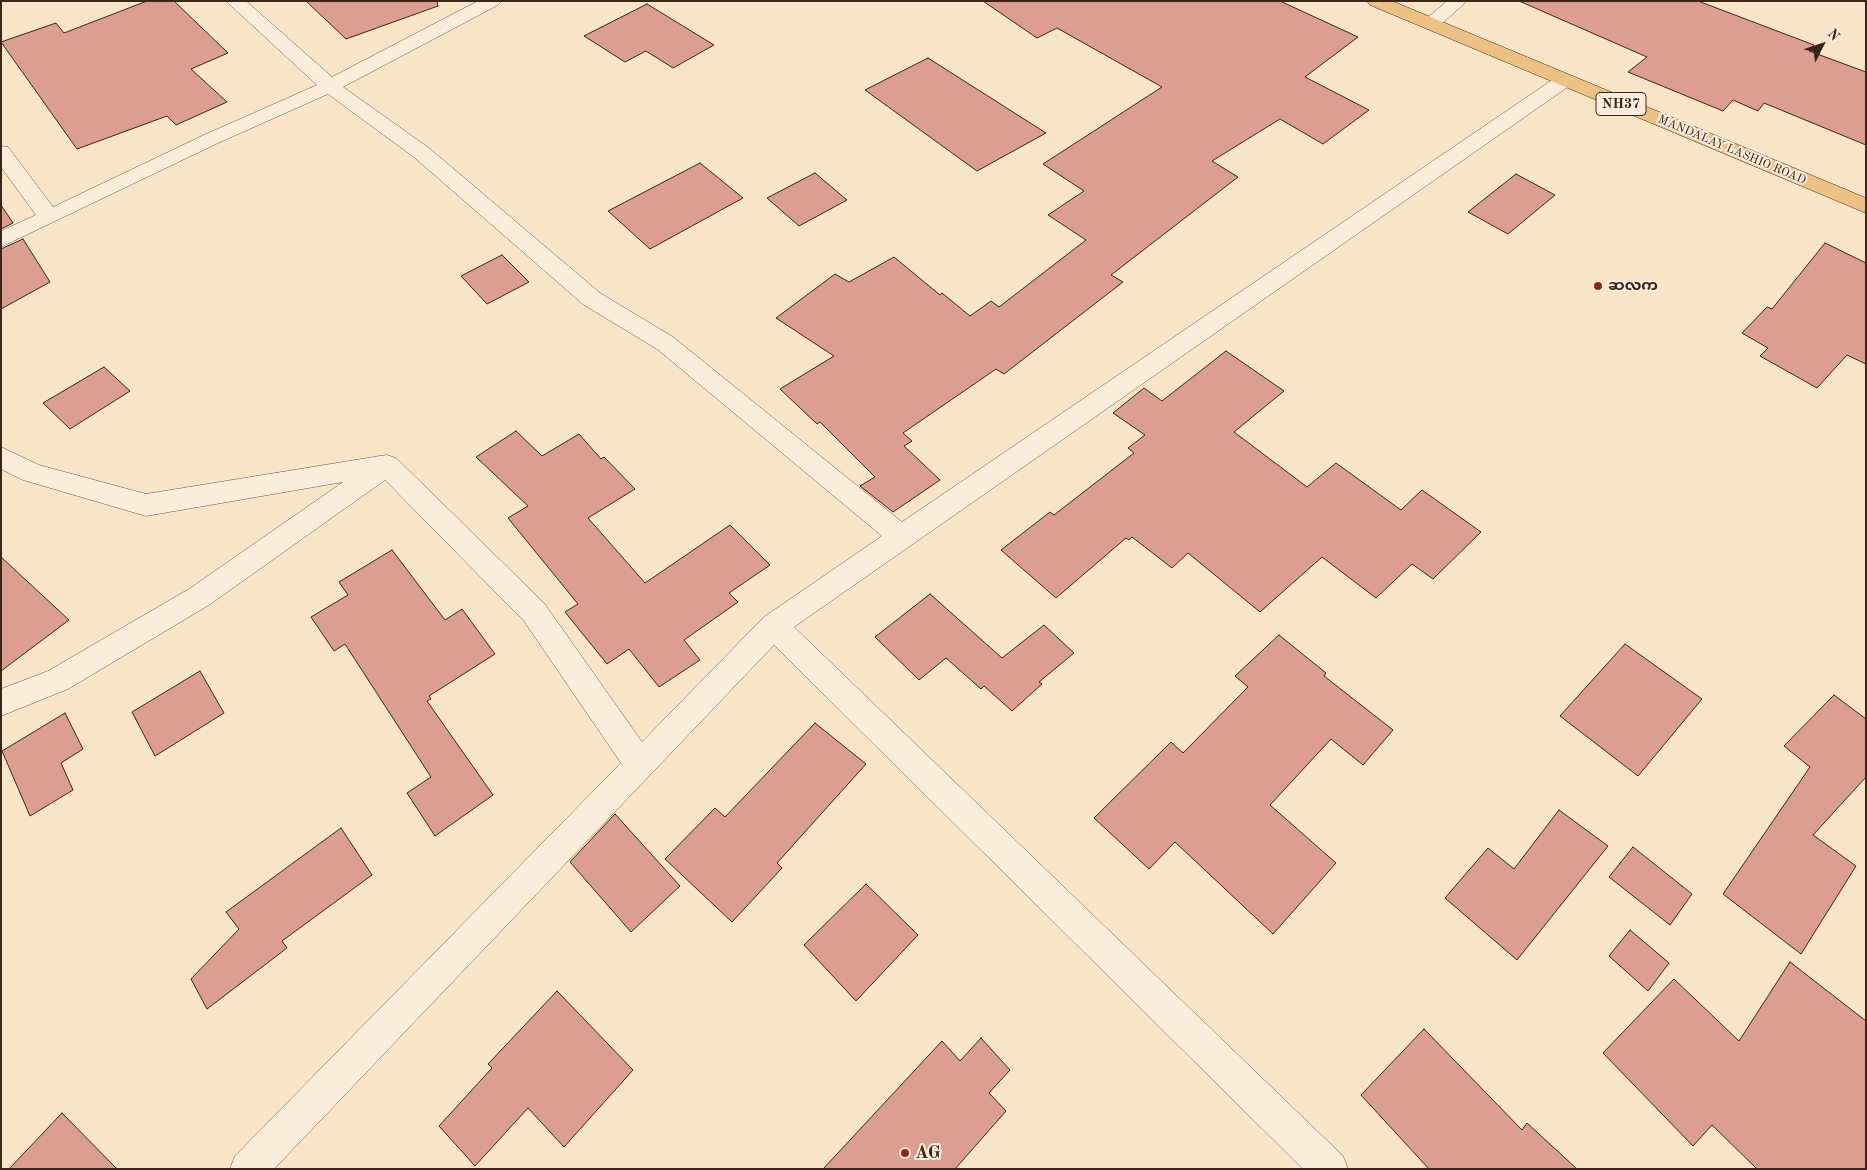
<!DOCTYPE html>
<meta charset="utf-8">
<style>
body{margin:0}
#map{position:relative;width:1867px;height:1170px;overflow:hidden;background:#f8e4c7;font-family:"Old Standard TT",serif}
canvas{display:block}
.frame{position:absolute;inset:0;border:2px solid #3a2619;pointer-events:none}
.north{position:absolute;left:1797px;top:20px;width:50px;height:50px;-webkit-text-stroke:4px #faeddb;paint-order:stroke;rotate:49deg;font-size:14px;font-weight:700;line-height:20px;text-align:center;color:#3a2619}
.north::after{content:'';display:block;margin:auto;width:18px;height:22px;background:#3a2619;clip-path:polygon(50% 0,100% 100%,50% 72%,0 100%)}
</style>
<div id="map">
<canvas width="1867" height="1170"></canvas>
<div class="frame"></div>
<div class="north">N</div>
</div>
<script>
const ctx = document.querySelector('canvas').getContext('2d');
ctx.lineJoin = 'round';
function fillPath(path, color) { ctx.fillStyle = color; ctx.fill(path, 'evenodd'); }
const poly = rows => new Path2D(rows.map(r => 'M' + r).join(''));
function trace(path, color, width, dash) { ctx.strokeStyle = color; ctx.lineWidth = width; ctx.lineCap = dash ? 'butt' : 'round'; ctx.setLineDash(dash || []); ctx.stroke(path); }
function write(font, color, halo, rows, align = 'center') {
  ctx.font = font + ' "Old Standard TT","Noto Sans Myanmar",serif'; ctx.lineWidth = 4; ctx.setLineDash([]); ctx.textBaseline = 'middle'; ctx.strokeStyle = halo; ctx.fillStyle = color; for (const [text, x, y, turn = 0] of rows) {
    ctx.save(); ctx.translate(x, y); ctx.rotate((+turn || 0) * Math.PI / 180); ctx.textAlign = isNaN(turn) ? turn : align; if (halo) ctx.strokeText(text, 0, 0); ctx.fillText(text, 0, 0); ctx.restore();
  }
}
const building = poly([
 [147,1,174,1,228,53,191,69,227,102,176,125,167,116,77,149,1,42,56,23,64,33,147,1],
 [306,1,437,1,438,6,346,39,306,1],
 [983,1,1280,1,1358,37,1305,77,1369,110,1323,144,1280,119,1212,161,1238,177,1111,275,1123,282,1004,374,996,369,903,433,912,441,904,446,940,480,893,512,860,486,875,477,820,422,817,424,780,389,834,356,776,318,835,274,849,282,894,257,940,295,942,293,970,316,991,301,999,307,1086,240,1048,215,1084,191,1043,164,1162,87,1057,28,1037,38,983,1],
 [1519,1,1698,1,1814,45,1809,51,1866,72,1866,145,1764,103,1758,111,1733,100,1723,111,1628,72,1647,57,1519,1],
 [647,4,714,45,673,68,646,51,625,62,584,36,647,4],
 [928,58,1046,133,977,171,865,90,928,58],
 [700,163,743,198,650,249,608,211,700,163],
 [815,173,847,200,799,226,767,198,815,173],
 [1516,174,1555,195,1508,234,1468,212,1516,174],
 [1,205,13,223,1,229,1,205],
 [23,239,50,282,1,309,1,249,23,239],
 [1825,243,1866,263,1866,364,1847,355,1817,388,1760,356,1768,348,1742,333,1767,307,1772,309,1825,243],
 [502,255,529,282,487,304,461,276,502,255],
 [1226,351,1284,391,1234,432,1307,487,1336,463,1401,510,1422,490,1481,532,1433,579,1412,564,1376,598,1322,557,1260,612,1188,553,1172,568,1132,537,1129,540,1126,538,1056,598,1001,550,1050,512,1054,515,1134,453,1128,448,1145,435,1113,413,1144,388,1162,401,1226,351],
 [104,367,130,391,70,429,43,403,104,367],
 [516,431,542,456,579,434,601,459,604,457,635,489,588,518,645,583,730,525,770,565,729,593,738,602,684,640,700,660,659,687,629,649,607,664,565,612,578,604,508,518,528,506,476,457,516,431],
 [392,550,445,620,462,609,495,654,429,696,431,699,427,701,493,795,435,836,407,793,431,777,345,644,334,651,311,617,348,595,339,582,392,550],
 [1,557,69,620,1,671,1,557],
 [930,594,1002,658,1044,625,1074,653,1039,682,1042,684,1012,711,984,686,981,689,946,658,919,680,875,637,930,594],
 [1279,635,1326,673,1324,676,1393,730,1363,765,1331,739,1270,805,1336,863,1273,934,1175,842,1149,869,1094,818,1171,742,1183,753,1248,687,1235,676,1279,635],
 [1625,644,1702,699,1638,776,1560,716,1625,644],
 [200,671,224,713,155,756,132,712,200,671],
 [1834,695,1866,719,1866,777,1813,835,1856,866,1801,954,1723,894,1810,767,1784,746,1834,695],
 [65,713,83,749,61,763,73,790,30,816,2,751,65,713],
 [815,723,866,764,777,863,782,868,732,922,665,859,715,808,725,817,815,723],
 [1559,810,1608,846,1517,960,1445,898,1488,848,1514,869,1559,810],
 [615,814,680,886,631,932,570,862,615,814],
 [341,828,372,875,282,941,287,948,207,1009,191,979,239,929,226,912,341,828],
 [1633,847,1692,894,1670,925,1609,877,1633,847],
 [866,884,918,935,856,1001,804,945,866,884],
 [1630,930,1669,963,1648,991,1609,956,1630,930],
 [1790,962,1866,1021,1866,1169,1757,1169,1712,1125,1693,1146,1603,1053,1674,979,1739,1041,1790,962],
 [557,991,633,1070,564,1147,528,1108,475,1166,439,1126,492,1068,488,1064,557,991],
 [1424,1029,1522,1130,1527,1123,1577,1169,1429,1169,1361,1095,1424,1029],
 [981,1038,1010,1070,989,1093,1006,1111,955,1169,823,1169,942,1041,960,1061,981,1038],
 [62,1113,117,1169,9,1169,62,1113]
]);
fillPath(building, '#dc9e90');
trace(building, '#3a2619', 1);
const minor = poly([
 [226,1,246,1,332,77,478,1,501,1,498,5,343,87,429,148,600,293,673,337,902,522,1558,76,1572,76,1575,80,1572,84,794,627,1343,1156,1348,1169,1303,1169,774,645,274,1169,230,1169,235,1156,621,763,524,621,385,480,209,605,68,689,1,716,1,689,48,671,189,589,343,482,146,516,23,480,1,469,1,447,39,465,146,494,380,456,387,455,396,458,544,603,642,742,764,617,882,536,657,349,584,305,415,158,328,94,218,143,1,247,1,231,36,215,1,167,1,146,8,147,53,207,204,135,317,85,226,1],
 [1447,1,1467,1,1437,28,1425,28,1422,24,1425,20,1447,1]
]);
const highway = poly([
 [1367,1,1392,1,1866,198,1866,213,1370,5,1367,1]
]);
trace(minor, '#6a5644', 1);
trace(highway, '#3a2619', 1);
fillPath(minor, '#faeddb');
fillPath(highway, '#ecc284');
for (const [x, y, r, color] of [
 [1598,286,5,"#8f2418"],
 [905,1153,5,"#8f2418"]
]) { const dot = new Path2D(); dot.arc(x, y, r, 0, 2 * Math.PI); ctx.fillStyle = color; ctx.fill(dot); trace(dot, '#faeddb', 2); }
write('12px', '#3a2619', '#faeddb', [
 ["MANDALAY LASHIO ROAD",1732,150,23]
]);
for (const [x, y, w] of [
 [1621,104,50]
]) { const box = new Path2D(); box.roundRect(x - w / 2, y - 11.5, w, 23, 4); ctx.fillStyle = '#faeddb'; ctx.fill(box); trace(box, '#3a2619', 1); }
write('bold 14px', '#3a2619', null, [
 ["NH37",1621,104]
]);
write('bold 15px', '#3a2619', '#faeddb', [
 ["ဆလက",1608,286]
], 'left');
write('bold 18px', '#3a2619', '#faeddb', [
 ["AG",915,1153]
], 'left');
</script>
